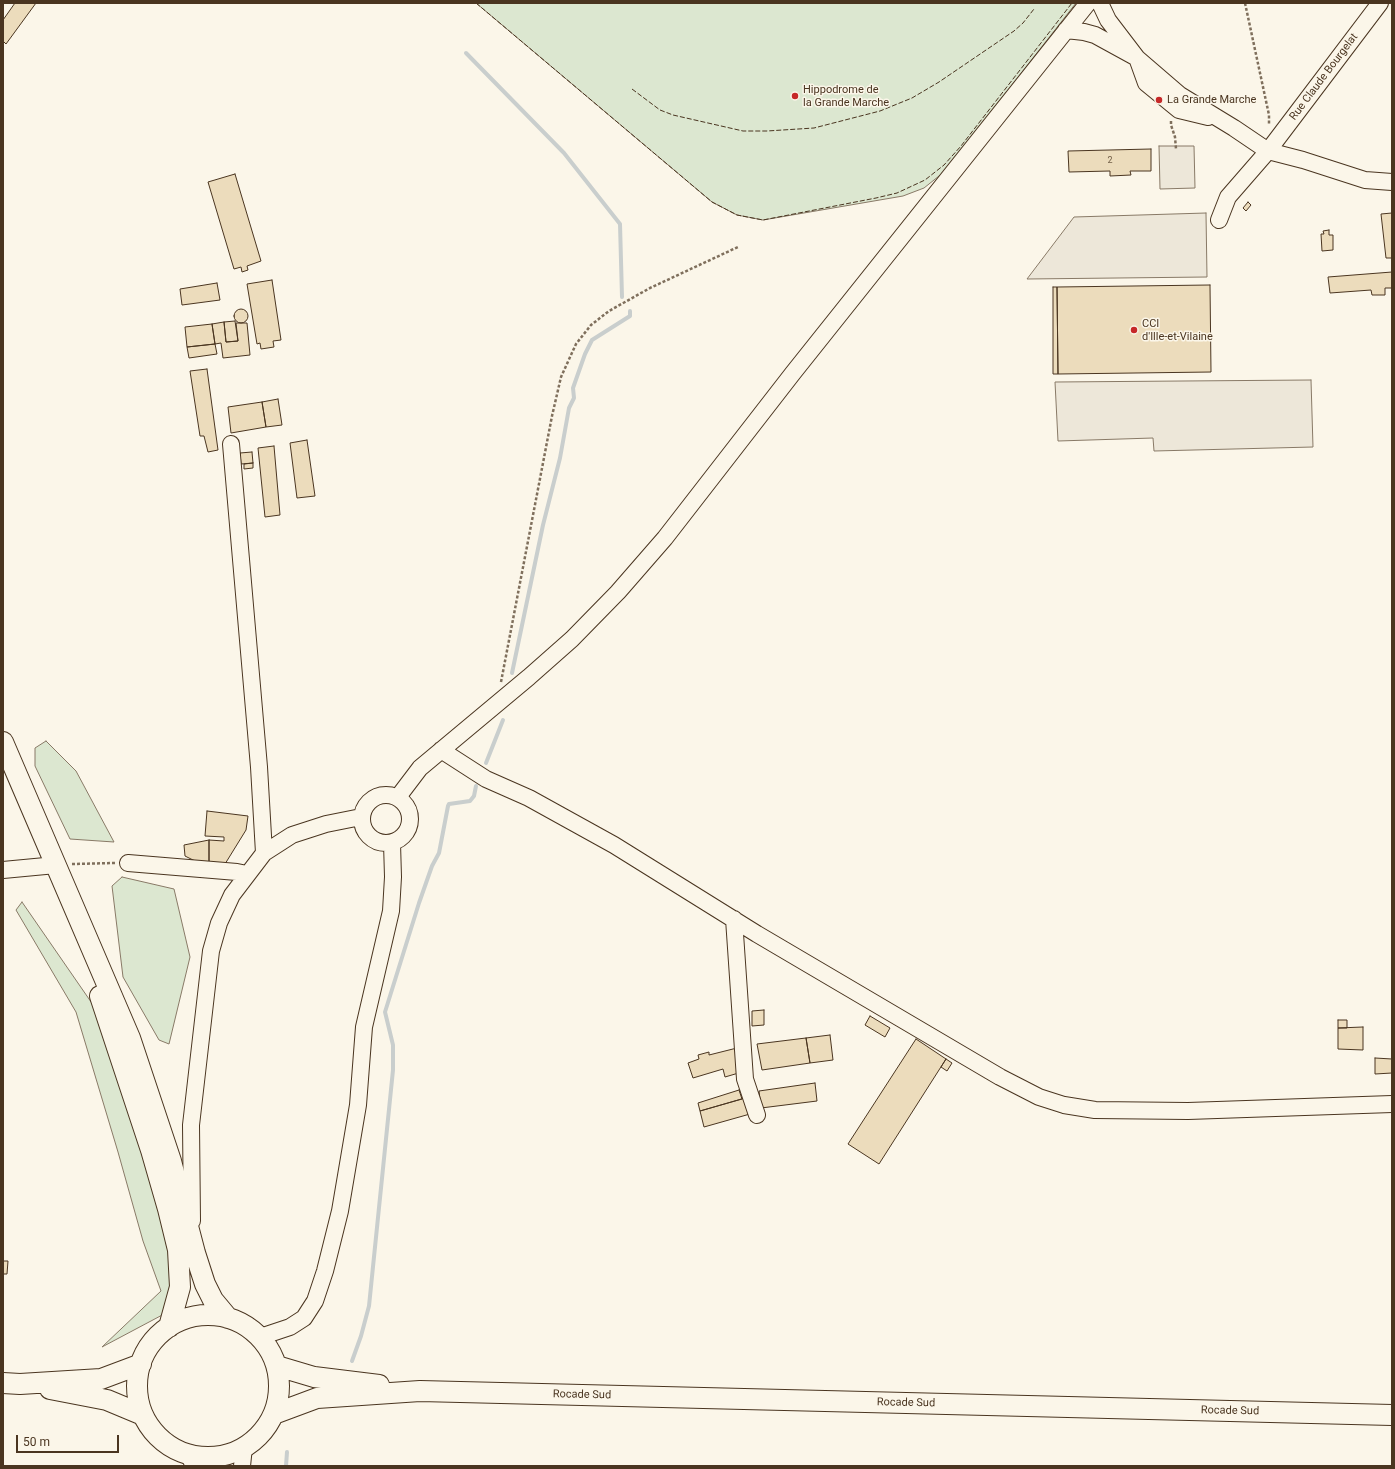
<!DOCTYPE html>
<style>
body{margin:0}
#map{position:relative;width:1395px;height:1469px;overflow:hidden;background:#fbf6e9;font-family:Roboto,sans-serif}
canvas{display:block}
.frame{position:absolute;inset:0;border:4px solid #4a3520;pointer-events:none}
.scale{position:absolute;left:16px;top:1435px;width:103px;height:18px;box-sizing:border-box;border:2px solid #4a3520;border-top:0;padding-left:5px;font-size:12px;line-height:14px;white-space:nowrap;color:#4a3520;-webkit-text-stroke:3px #fbf6e9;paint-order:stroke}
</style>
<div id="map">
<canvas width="1395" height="1469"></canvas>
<div class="frame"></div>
<div class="scale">50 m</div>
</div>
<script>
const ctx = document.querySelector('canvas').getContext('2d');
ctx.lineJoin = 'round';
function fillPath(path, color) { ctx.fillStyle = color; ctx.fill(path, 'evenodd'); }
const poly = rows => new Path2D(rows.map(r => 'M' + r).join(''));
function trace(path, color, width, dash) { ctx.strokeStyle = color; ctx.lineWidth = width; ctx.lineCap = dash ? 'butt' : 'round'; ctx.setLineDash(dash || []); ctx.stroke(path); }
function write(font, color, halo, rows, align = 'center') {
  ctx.font = font + ' Roboto,sans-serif'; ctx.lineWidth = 3; ctx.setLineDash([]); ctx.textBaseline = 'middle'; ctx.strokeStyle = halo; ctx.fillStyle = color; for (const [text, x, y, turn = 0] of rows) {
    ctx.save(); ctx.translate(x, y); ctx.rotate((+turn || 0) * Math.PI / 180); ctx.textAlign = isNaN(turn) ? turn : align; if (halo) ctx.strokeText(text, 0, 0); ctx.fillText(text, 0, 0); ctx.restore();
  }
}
const green = poly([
 [476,3,1076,3,944,172,924,188,903,196,763,220,737,215,712,202,476,3],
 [46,741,76,771,114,842,70,839,35,766,35,748,46,741],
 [122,877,174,889,190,957,169,1044,159,1040,123,977,112,886,122,877],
 [22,902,98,1012,167,1230,175,1301,166,1313,102,1347,161,1291,143,1241,118,1152,76,1012,16,910,22,902]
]);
fillPath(green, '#dce7d0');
trace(green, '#887966', 1);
const parking = poly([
 [1159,146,1194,146,1195,188,1160,189,1159,146],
 [1206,213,1207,277,1027,279,1074,217,1206,213],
 [1311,380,1313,447,1154,451,1153,438,1058,441,1055,382,1311,380]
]);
fillPath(parking, '#ede7d9');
trace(parking, '#887966', 1);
trace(poly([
 [466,53,564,153,620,224,622,297],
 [512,673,543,525,560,458,569,408,574,398,573,388,585,354,592,340,630,316,630,311],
 [486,763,503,720],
 [352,1361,361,1336,369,1306,393,1070,393,1045,385,1012,419,903,432,866,439,853,448,806,449,804,470,801,474,796,476,786],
 [286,1466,287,1452]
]), '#c9cecd', 4);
const building = poly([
 [15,3,36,3,6,44,3,41,3,20,15,3],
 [1151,149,1151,171,1130,171,1131,175,1110,176,1110,171,1069,172,1068,151,1151,149],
 [235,174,261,261,247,266,248,270,242,272,241,267,234,269,208,182,235,174],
 [1248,202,1251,205,1246,211,1243,208,1248,202],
 [1392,213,1392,258,1386,258,1381,214,1392,213],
 [1329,230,1329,235,1333,235,1333,250,1322,251,1321,234,1324,234,1323,231,1329,230],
 [1392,272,1392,288,1385,288,1385,295,1372,295,1371,290,1330,293,1328,277,1392,272],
 [272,280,281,340,273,341,274,347,261,349,260,343,257,344,247,284,272,280],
 [217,283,220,300,182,305,180,289,217,283],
 [1210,285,1211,372,1058,374,1057,287,1210,285],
 [1053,287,1057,287,1058,374,1053,374,1053,287],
 '234 316a7 7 0 1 1 14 0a7 7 0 1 1-14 0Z',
 [235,321,238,341,226,342,224,322,235,321],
 [224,322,226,342,238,341,236,323,247,323,250,355,223,358,221,343,215,344,212,324,224,322],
 [212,324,215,344,187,347,185,327,212,324],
 [215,344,217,354,189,358,187,347,215,344],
 [207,369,218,450,208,452,204,436,200,436,190,371,207,369],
 [278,399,282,425,266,427,262,402,278,399],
 [262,402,266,427,231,433,228,407,262,402],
 [307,440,315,496,297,498,290,443,307,440],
 [274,446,280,515,265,517,258,448,274,446],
 [252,452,253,463,241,464,240,453,252,452],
 [253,463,253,468,244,469,244,464,253,463],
 [207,811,248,816,246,830,225,864,209,864,209,840,224,841,224,837,205,836,207,811],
 [209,840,209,864,195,861,185,856,184,845,209,840],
 [764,1010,764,1025,752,1026,752,1011,764,1010],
 [870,1016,890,1028,885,1037,865,1025,870,1016],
 [1338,1020,1347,1020,1347,1028,1338,1028,1338,1020],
 [1363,1027,1363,1050,1338,1049,1338,1028,1363,1027],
 [830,1035,833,1060,810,1063,806,1038,830,1035],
 [806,1038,810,1063,762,1070,757,1044,806,1038],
 [916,1039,946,1059,879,1164,848,1144,916,1039],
 [737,1048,742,1072,725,1077,723,1069,693,1078,688,1063,699,1059,698,1055,709,1052,709,1055,737,1048],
 [1375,1058,1392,1059,1392,1073,1375,1074,1375,1058],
 [946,1059,952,1063,947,1071,941,1067,946,1059],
 [815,1083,817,1101,761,1108,759,1091,815,1083],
 [739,1090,742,1099,700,1111,698,1103,739,1090],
 [745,1098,750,1114,704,1127,700,1111,745,1098],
 [3,1261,8,1261,7,1274,3,1274,3,1261]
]);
fillPath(building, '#ecdcbc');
trace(building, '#4a3520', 1);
const minor = poly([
 [1100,3,1108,20,1137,58,1146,83,1179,110,1208,117],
 [1066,30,1084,32,1095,35,1137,58,1180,95,1234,128,1268,151,1303,160,1365,180,1392,182],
 [1219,220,1228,197,1268,151,1380,3],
 [231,444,259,767,264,853],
 [441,750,486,779,529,798,614,845,757,934,1000,1077,1039,1097,1064,1105,1095,1110,1188,1111,1392,1104],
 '362 819a24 24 0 1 1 48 0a24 24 0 1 1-48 0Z',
 [398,797,420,768,529,677,572,639,618,592,665,538,793,373,1088,3],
 [128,863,237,872,247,874],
 [3,870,56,865],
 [734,919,745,1079,757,1115],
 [192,1221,191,1125,211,951,219,923,232,895,264,853,292,835,326,824,361,817],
 [260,1337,290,1327,304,1318,315,1301,325,1271,340,1211,358,1105,364,1027,391,911,393,877,392,843],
 [188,1454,194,1466],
 [242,1466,244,1447]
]);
const major = poly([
 [3,742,130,1038,171,1161,195,1253,205,1284,213,1300,228,1318],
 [100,996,151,1150,168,1209,178,1250,180,1287,169,1327],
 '137 1386a71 71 0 1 1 142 0a71 71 0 1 1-142 0Z',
 [277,1366,314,1377,379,1385],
 [3,1383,20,1384,101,1379,141,1364],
 [50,1389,107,1400,143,1415],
 [274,1414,317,1398,420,1391,1392,1415]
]);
trace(minor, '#4a3520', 18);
trace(major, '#4a3520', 22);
trace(poly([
 [1245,3,1269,115,1269,125],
 [1171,121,1171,125,1175,137,1176,149],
 [501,682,552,416,561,377,576,344,591,325,609,311,650,288,738,247],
 [72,864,115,863]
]), '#7f6f5c', 2.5, [3, 2]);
trace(minor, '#fbf6e9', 16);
trace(major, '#fbf6e9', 20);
trace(poly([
 [476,3,712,202,737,215,763,220,876,198,897,193,925,180,944,165,961,146,1072,3],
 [632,89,660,110,673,115,743,131,767,131,814,128,880,111,912,98,939,82,1014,31,1023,23,1034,9]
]), '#4a3520', 1, [5, 2]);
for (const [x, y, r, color] of [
 [795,96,4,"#c62828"],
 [1159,100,4,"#c62828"],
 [1134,330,4,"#c62828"]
]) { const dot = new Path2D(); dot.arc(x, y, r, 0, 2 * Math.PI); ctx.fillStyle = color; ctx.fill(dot); trace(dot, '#fbf6e9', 1.5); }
write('9px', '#725f47', null, [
 ["2",1110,161]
]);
write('11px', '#4a3520', '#fbf6e9', [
 ["Rue Claude Bourgelat",1324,77,-53],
 ["Rocade Sud",582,1395,1],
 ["Rocade Sud",906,1403,1],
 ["Rocade Sud",1230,1411,1]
]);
write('11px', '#4a3520', '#fbf6e9', [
 ["Hippodrome de",803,90],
 ["la Grande Marche",803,103],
 ["La Grande Marche",1167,100],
 ["CCI",1142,324],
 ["d'Ille-et-Vilaine",1142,337]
], 'left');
</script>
